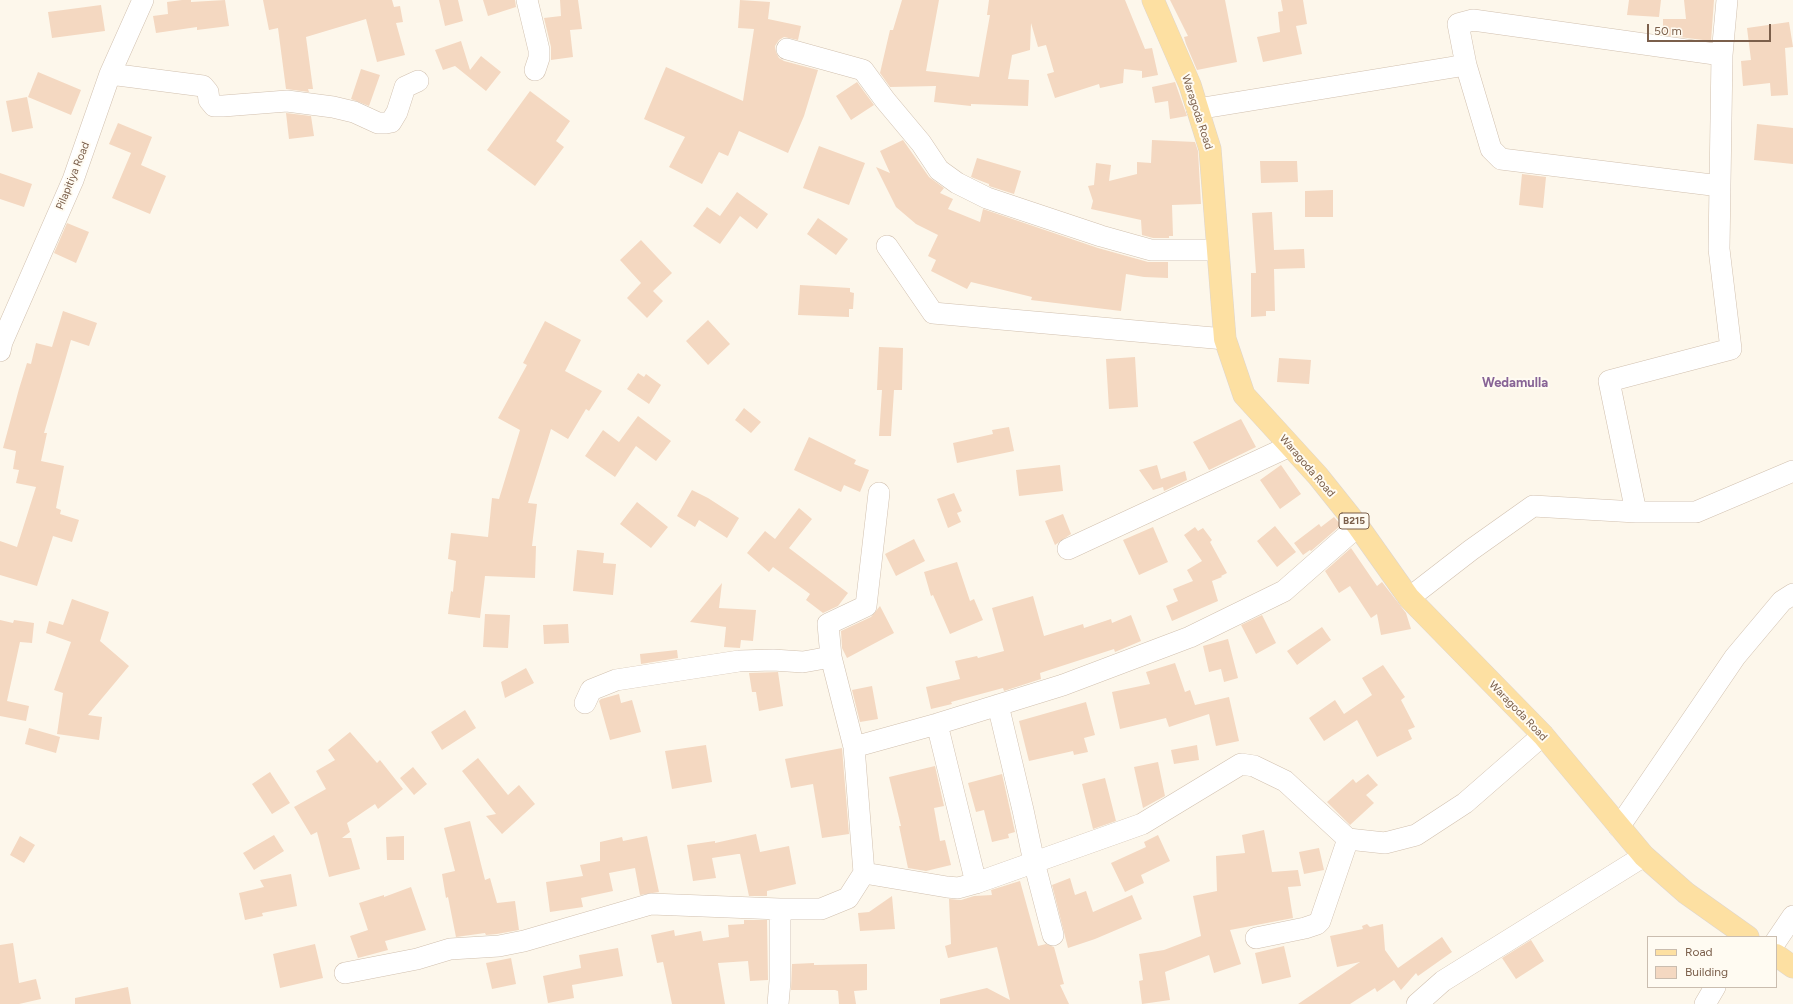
<!DOCTYPE html>
<style>
body{margin:0}
#map{position:relative;width:1793px;height:1004px;overflow:hidden;background:#fdf7eb;font-family:Figtree,sans-serif}
canvas{display:block}
.legend{position:absolute;left:1647px;top:936px;width:130px;height:52px;box-sizing:border-box;background:#fffbf2;border:1px solid #cabdaf;margin:0;padding:5px 7px;list-style:none;font-size:12px;color:#7b5f4b}
.legend li{display:flex;align-items:center;gap:8px;height:20px}
.legend b{width:20px;border:1px solid #cabdaf}
.scale{position:absolute;left:1647px;top:24px;width:124px;height:18px;box-sizing:border-box;border:2px solid #7b5f4b;border-top:0;padding-left:5px;font-size:12px;line-height:14px;white-space:nowrap;color:#7b5f4b;-webkit-text-stroke:3px #fffbf2;paint-order:stroke}
</style>
<div id="map">
<canvas width="1793" height="1004"></canvas>
<ul class="legend">
<li><b style="height:5px;background:#fde0a2"></b>Road</li>
<li><b style="height:11px;background:#f4d8c1"></b>Building</li>
</ul>
<div class="scale">50 m</div>
</div>
<script>
const ctx = document.querySelector('canvas').getContext('2d');
ctx.lineJoin = 'round';
function fillPath(path, color) { ctx.fillStyle = color; ctx.fill(path, 'evenodd'); }
const poly = rows => new Path2D(rows.map(r => 'M' + r).join(''));
function trace(path, color, width, dash) { ctx.strokeStyle = color; ctx.lineWidth = width; ctx.lineCap = dash ? 'butt' : 'round'; ctx.setLineDash(dash || []); ctx.stroke(path); }
function write(font, color, halo, rows, align = 'center') {
  ctx.font = font + ' Figtree,sans-serif'; ctx.lineWidth = 4; ctx.setLineDash([]); ctx.textBaseline = 'middle'; ctx.strokeStyle = halo; ctx.fillStyle = color; for (const [text, x, y, turn = 0] of rows) {
    ctx.save(); ctx.translate(x, y); ctx.rotate((+turn || 0) * Math.PI / 180); ctx.textAlign = isNaN(turn) ? turn : align; if (halo) ctx.strokeText(text, 0, 0); ctx.fillText(text, 0, 0); ctx.restore();
  }
}
fillPath(poly([
 [182,0,191,0,191,2,225,0,229,26,197,30,197,27,156,33,153,16,168,14,167,2],
 [263,0,392,0,394,7,400,6,403,22,396,23,405,55,377,62,366,19,306,37,313,89,308,89,309,92,286,89,278,28,269,30],
 [439,0,458,0,463,21,445,26],
 [483,0,515,0,516,7,488,16],
 [560,0,578,0,582,29,570,30,573,57,551,60,551,47,544,18,561,16],
 [740,0,770,2,768,19,801,26,798,40,784,37,779,40,775,46,776,52,779,58,784,61,818,70,804,116,788,153,739,131,728,156,719,152,702,184,669,167,685,137,644,119,666,67,743,101,754,29,738,28],
 [902,0,939,0,926,71,979,77,990,15,987,15,989,0,1125,0,1145,49,1152,48,1158,75,1142,78,1142,71,1124,69,1123,83,1100,88,1099,84,1055,98,1047,74,1054,72,1046,45,1038,47,1031,23,1030,50,1012,55,1008,79,1029,80,1028,106,971,104,971,106,934,102,936,86,890,87,880,73,890,30,893,30],
 [1170,0,1225,0,1237,62,1197,70,1186,44,1184,37,1188,36],
 [1281,0,1303,0,1307,24,1296,26,1302,54,1263,62,1257,37,1280,32,1278,12,1283,11],
 [1629,0,1661,0,1659,17,1627,15],
 [1684,0,1714,0,1711,41,1663,35,1663,19,1686,19],
 [101,5,105,31,52,38,48,12],
 [1789,22,1793,47,1785,48,1788,95,1771,96,1770,83,1743,86,1741,61,1751,60,1747,28],
 [461,41,470,70,481,56,501,72,486,91,455,66,443,70,435,50],
 [361,69,380,75,369,106,351,99],
 [38,72,81,90,71,115,28,97],
 [857,82,874,105,851,120,836,96],
 [1175,82,1187,116,1170,119,1168,101,1155,103,1152,87],
 [530,91,570,121,556,141,564,147,535,186,487,150],
 [27,97,33,128,12,132,6,101],
 [286,113,311,116,314,136,289,139],
 [118,123,152,137,141,165,166,176,150,214,112,198,131,153,109,144],
 [1757,124,1793,128,1793,164,1754,160],
 [903,140,929,177,944,188,940,193,953,199,948,209,980,222,983,209,1098,248,1148,262,1168,262,1168,278,1144,277,1126,274,1121,311,1031,300,1032,297,971,282,967,289,931,271,936,260,928,256,938,235,916,224,896,207,876,167,890,173,880,151],
 [1152,140,1195,142,1198,151,1201,204,1172,205,1173,236,1169,236,1169,238,1153,238,1142,235,1141,220,1091,209,1093,201,1088,186,1094,185,1096,163,1111,165,1109,181,1137,174,1137,162,1151,163],
 [819,146,865,163,849,205,803,188],
 [977,158,1021,171,1014,194,992,187,989,186,989,184,971,177],
 [1260,161,1297,161,1298,182,1261,183],
 [0,173,32,184,24,207,0,199],
 [1522,174,1546,177,1543,208,1519,205],
 [1333,190,1333,217,1305,217,1305,191],
 [737,192,768,214,757,229,740,216,720,244,693,226,707,207,720,216],
 [1272,212,1274,250,1304,249,1305,268,1274,269,1275,311,1266,311,1266,316,1251,317,1251,273,1256,273,1252,213],
 [818,218,848,239,836,255,807,234],
 [67,223,89,232,76,263,54,253],
 [641,240,672,273,653,291,663,301,647,318,627,298,641,283,620,260],
 [800,285,850,288,850,292,854,293,853,309,849,309,849,317,798,315],
 [63,311,97,323,89,346,71,340,44,433,47,433,41,461,64,466,56,508,61,510,60,514,79,520,72,542,53,536,37,586,0,575,0,541,17,547,36,487,16,483,19,470,13,469,16,451,3,448,19,389,27,363,31,364,36,343,52,347],
 [708,320,730,344,708,365,686,341],
 [545,321,581,340,565,371,602,391,589,411,586,409,568,439,551,429,528,503,537,504,532,546,536,546,535,578,485,576,480,618,448,614,451,591,453,592,456,561,448,559,451,533,488,537,492,498,499,499,520,430,498,418,527,365,523,363],
 [879,347,903,348,902,390,894,390,891,436,879,436,882,390,877,390],
 [1135,357,1138,407,1109,409,1106,359],
 [1279,358,1311,360,1309,384,1277,382],
 [638,373,644,377,646,374,661,385,649,404,627,389],
 [744,408,761,422,751,433,735,420],
 [638,416,671,441,656,461,636,446,615,477,585,456,603,430,619,442],
 [1241,419,1256,447,1209,470,1193,442],
 [1009,427,1014,451,957,463,953,443,993,434,992,430],
 [809,437,856,460,854,464,869,470,860,492,844,485,841,492,794,470],
 [1060,465,1063,491,1019,496,1016,470],
 [1157,465,1161,479,1185,471,1187,480,1164,491,1163,487,1153,490,1139,470],
 [1281,465,1301,494,1280,509,1260,480],
 [692,490,708,498,739,518,727,538,699,520,695,527,677,516],
 [954,493,962,511,957,513,961,522,948,528,937,499],
 [637,502,668,527,651,548,620,524],
 [799,508,812,519,789,548,848,593,838,606,823,613,806,600,810,594,773,567,769,572,747,553,765,531,775,539],
 [1063,514,1071,534,1055,545,1045,521],
 [1334,517,1341,525,1311,551,1310,550,1303,555,1294,543,1319,524,1321,527],
 [1275,526,1296,552,1277,567,1257,541],
 [1153,527,1168,562,1139,575,1123,540],
 [1195,527,1198,531,1203,528,1212,540,1210,542,1227,573,1221,576,1222,577,1212,581,1218,601,1172,621,1166,606,1178,601,1173,589,1193,581,1187,570,1202,561,1184,535],
 [914,539,925,561,896,576,885,554],
 [1351,548,1377,586,1382,582,1406,613,1411,629,1381,635,1377,614,1371,618,1350,586,1339,593,1325,571],
 [577,550,604,553,603,563,616,564,613,595,573,591],
 [957,562,970,601,974,599,983,620,950,634,933,595,931,596,924,572],
 [722,583,719,608,756,610,753,641,741,640,740,648,724,647,726,627,690,622],
 [1033,596,1044,636,1083,624,1084,628,1111,619,1112,623,1131,615,1141,641,1115,652,1114,649,1040,673,1041,679,1004,691,1003,688,951,702,952,704,931,709,926,687,960,679,955,661,977,656,978,658,1004,651,992,608],
 [72,599,109,612,100,641,129,666,88,715,102,717,99,740,57,734,63,693,54,690,71,642,46,633,49,621,63,625],
 [880,606,894,633,847,658,842,648,841,631,871,617],
 [485,614,510,615,508,648,483,647],
 [1262,615,1276,643,1256,654,1241,625],
 [0,620,13,623,14,620,34,623,32,643,20,642,7,701,29,706,26,721,0,716],
 [568,624,569,643,544,644,543,625],
 [1322,627,1331,640,1297,665,1287,651],
 [1228,639,1238,678,1224,682,1221,669,1209,672,1203,646],
 [677,650,678,658,641,664,640,654],
 [1175,663,1185,692,1190,690,1195,705,1229,697,1239,741,1216,746,1209,714,1169,727,1166,718,1120,729,1112,692,1150,684,1146,672],
 [1383,665,1405,697,1401,700,1415,727,1408,730,1412,739,1377,757,1357,720,1324,741,1309,718,1335,700,1344,714,1372,695,1362,678],
 [526,668,534,683,505,698,501,682],
 [778,672,783,706,759,711,756,692,752,692,749,673],
 [872,686,878,719,860,722,852,690],
 [619,694,621,703,632,700,641,732,610,740,599,701,601,699],
 [1086,702,1095,735,1084,738,1088,752,1074,755,1073,751,1029,761,1019,721],
 [465,710,476,728,442,750,431,732],
 [29,728,60,737,56,753,25,744],
 [350,732,377,763,380,760,403,789,378,809,375,804,347,823,350,832,342,838,351,838,360,869,329,877,317,832,311,835,294,807,326,789,316,771,335,760,328,750],
 [706,745,712,782,672,789,665,751],
 [1197,745,1199,760,1174,764,1171,750],
 [842,748,849,834,822,838,813,784,791,788,785,759],
 [478,758,508,795,519,785,535,804,502,834,486,816,496,814,462,771],
 [1158,762,1165,796,1143,808,1134,767],
 [935,766,944,806,934,808,940,841,945,840,951,865,926,871,908,868,899,826,901,826,889,777],
 [413,767,427,784,414,795,400,778],
 [270,772,290,803,272,814,252,784],
 [1002,774,1015,832,1008,834,1009,838,992,842,984,810,976,812,968,783],
 [1368,774,1378,785,1366,795,1374,803,1350,825,1327,802,1353,779,1356,783],
 [1105,778,1116,821,1093,829,1082,784],
 [470,821,485,880,490,878,497,903,515,901,519,930,497,934,486,935,485,933,456,937,448,897,446,898,442,874,455,871,444,828],
 [1264,830,1272,872,1298,870,1301,886,1288,887,1293,918,1230,930,1241,964,1214,973,1209,955,1165,972,1170,1000,1142,1004,1139,981,1143,980,1139,954,1164,950,1201,936,1193,896,1217,891,1216,856,1245,853,1242,835],
 [756,834,760,852,789,846,796,884,767,891,767,896,749,896,740,854,738,854,712,858,716,878,693,881,687,845,715,841,715,843],
 [274,835,284,851,254,870,243,853],
 [1158,835,1170,861,1141,875,1144,883,1125,892,1111,863,1146,847,1144,842],
 [20,836,35,845,24,863,10,855],
 [404,836,404,860,387,860,386,837],
 [647,836,659,892,640,895,635,868,609,873,613,891,581,898,583,907,550,912,546,882,583,876,580,865,600,861,600,842,622,837,623,841],
 [1319,848,1324,870,1304,874,1299,852],
 [291,874,297,906,262,913,263,916,245,920,239,893,264,887,260,880],
 [1070,878,1075,895,1086,891,1093,912,1132,895,1142,919,1095,939,1068,948,1052,885],
 [1020,881,1038,946,1046,944,1054,947,1064,984,1060,985,1069,1004,940,1004,940,999,987,988,1010,1000,997,947,948,958,945,946,951,944,949,899,961,900,974,896,992,895,991,890],
 [411,887,426,930,385,941,388,950,358,958,350,936,368,930,359,903,384,895,384,897],
 [892,896,895,929,860,931,858,913,869,912],
 [744,920,767,920,768,980,750,981,748,961,718,963,725,1004,672,1004,663,962,657,963,651,935,674,930,675,936,701,931,703,941,729,937,728,925,744,924],
 [1367,924,1370,927,1383,924,1385,950,1398,968,1442,937,1452,952,1418,976,1416,973,1401,990,1394,980,1377,992,1375,988,1350,1004,1298,1004,1360,962,1337,967,1330,936,1363,929,1362,926],
 [1531,940,1544,961,1516,979,1502,958],
 [13,943,19,983,36,979,41,999,19,1004,0,1004,0,945],
 [315,944,323,978,280,988,273,954],
 [1284,946,1291,977,1262,984,1255,953],
 [618,948,623,976,572,985,574,998,548,1003,543,976,581,968,579,955],
 [511,958,516,984,492,989,486,963],
 [814,963,814,965,867,964,867,990,854,991,856,1004,839,1004,838,991,835,990,791,990,792,964],
 [128,987,131,1004,75,1004,75,998]
]), '#f4d8c1');
const minor = poly([
 [527,0,539,50,539,58,535,70],
 [787,49,863,70,885,100,921,143,939,170,957,183,987,198,1101,236,1151,250,1218,250],
 [1466,65,1491,149,1501,159,1720,186],
 [110,74,203,86,208,92,209,100,214,106,223,106,287,101,333,107,354,112,378,123,386,123,391,122,397,112,405,87,418,81],
 [1197,109,1466,65,1458,24,1473,20,1722,55],
 [887,246,933,313,1225,339],
 [0,351,2,342,73,180,110,74,143,0],
 [1636,512,1696,512,1793,471],
 [1068,549,1290,446],
 [1409,598,1471,550,1533,506,1636,512,1609,381,1731,349,1719,249,1722,55,1727,0],
 [585,703,591,690,616,680,739,661,773,660,803,662,831,657],
 [998,705,1023,810,1034,862,1053,935],
 [937,724,976,883],
 [854,747,937,724,1063,685,1190,637,1284,591,1358,526],
 [1619,827,1735,657,1782,601,1793,594],
 [864,873,947,887,958,888,976,883,1142,824,1241,764,1254,766,1285,781,1348,839,1385,843,1416,835,1465,803,1543,735],
 [1256,938,1305,928,1317,924,1320,921,1348,839],
 [1776,941,1793,916],
 [345,973,417,959,450,949,499,946,524,941,651,904,780,909],
 [778,1004,780,981,780,909,821,909,848,898,864,873,854,747,831,657,828,624,866,606,879,493],
 [1417,1004,1443,981,1644,856],
 [1705,1004,1715,987]
]);
const major = poly([
 [1153,0,1190,85,1210,149,1225,339,1244,395,1318,476,1358,526,1409,598,1543,735,1644,856,1686,893,1748,937],
 [1776,955,1793,967]
]);
trace(minor, '#d1c0af', 22);
trace(major, '#ddd5d0', 23);
trace(minor, '#fff', 21);
trace(major, '#fde0a2', 22);
for (const [x, y, w] of [
 [1354,521,30]
]) { const box = new Path2D(); box.roundRect(x - w / 2, y - 8, w, 16, 3); ctx.fillStyle = '#fffbf2'; ctx.fill(box); trace(box, '#7b5f4b', 1); }
write('bold 10px', '#7b5f4b', null, [
 ["B215",1354,521]
]);
write('11px', '#7b5f4b', '#fffbf2', [
 ["Waragoda Road",1197,112,72],
 ["Pilapitiya Road",73,176,-68],
 ["Waragoda Road",1307,466,49],
 ["Waragoda Road",1518,711,46]
]);
write('bold 13px', '#886496', '#fffbf2', [
 ["Wedamulla",1515,383]
]);
</script>
